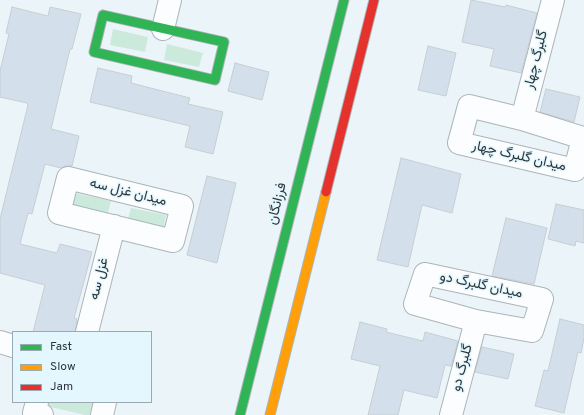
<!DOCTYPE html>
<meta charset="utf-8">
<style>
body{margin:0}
#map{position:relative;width:584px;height:415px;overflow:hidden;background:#eaf4f9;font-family:Overpass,sans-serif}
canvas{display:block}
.legend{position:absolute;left:12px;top:331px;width:140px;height:72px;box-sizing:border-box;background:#e4f7ff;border:1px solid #9aaab0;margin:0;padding:5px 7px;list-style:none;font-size:12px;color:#2c3639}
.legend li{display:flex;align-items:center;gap:8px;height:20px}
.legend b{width:20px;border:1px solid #9aaab0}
</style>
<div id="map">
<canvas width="584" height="415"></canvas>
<ul class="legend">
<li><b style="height:5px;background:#30b455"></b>Fast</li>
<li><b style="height:5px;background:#ff9f0a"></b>Slow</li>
<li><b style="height:5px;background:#e5322d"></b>Jam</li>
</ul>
</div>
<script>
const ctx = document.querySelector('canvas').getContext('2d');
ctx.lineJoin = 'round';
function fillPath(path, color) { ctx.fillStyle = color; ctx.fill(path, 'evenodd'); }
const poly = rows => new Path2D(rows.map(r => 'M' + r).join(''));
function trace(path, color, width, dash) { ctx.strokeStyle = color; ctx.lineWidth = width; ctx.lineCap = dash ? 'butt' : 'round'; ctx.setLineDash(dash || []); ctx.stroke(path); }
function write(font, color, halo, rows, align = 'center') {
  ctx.font = font + ' Overpass,Vazirmatn,sans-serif'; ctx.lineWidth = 3; ctx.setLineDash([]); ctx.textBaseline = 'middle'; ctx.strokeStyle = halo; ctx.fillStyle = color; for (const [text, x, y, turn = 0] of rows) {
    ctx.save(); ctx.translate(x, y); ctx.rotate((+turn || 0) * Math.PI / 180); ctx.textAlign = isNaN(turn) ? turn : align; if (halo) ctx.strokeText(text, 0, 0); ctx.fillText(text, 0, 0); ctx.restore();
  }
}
fillPath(poly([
 [113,29,148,37,145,52,110,45],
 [167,44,203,53,199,67,164,60],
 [75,193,111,201,107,216,72,208],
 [131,208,166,215,163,230,127,222],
 [43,402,97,402,94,415,85,415,42,405]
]), '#cceadc');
const building = poly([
 [471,0,505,7,506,5,537,13,521,73,490,66,494,49,462,42,471,0],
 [12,7,48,16,50,7,81,14,72,49,70,49,51,129,79,136,72,166,65,166,61,168,45,164,32,214,28,213,20,244,57,253,60,244,92,252,74,318,77,319,75,332,33,332,45,285,0,273,0,219,28,105,27,103,0,97,0,71,9,34,6,33,12,7],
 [428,46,456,53,446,96,418,90,428,46],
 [235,63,269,72,262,100,228,91,235,63],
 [98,68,132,76,131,83,190,98,188,104,223,112,213,154,185,147,190,126,90,102,98,68],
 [546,89,580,97,574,122,540,112,546,89],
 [401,158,461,174,452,213,422,205,408,267,377,260,401,158],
 [207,176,236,183,217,263,187,255,207,176],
 [556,204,584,210,584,243,576,241,575,246,548,239,556,204],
 [506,218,547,228,534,284,492,276,506,218],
 [560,319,584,325,584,338,581,353,578,352,564,413,535,406,544,370,548,371,560,319],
 [360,322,387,329,386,332,423,341,425,332,458,341,451,366,445,365,437,398,404,390,398,415,368,415,380,366,351,359,360,322],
 [482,347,514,354,508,379,475,372,482,347]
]);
fillPath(building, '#d3dfea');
trace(building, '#c6ced3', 1);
const street = poly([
 [163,29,170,0],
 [469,106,522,119,583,138,575,170,459,143,469,106],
 [522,119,553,0],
 [68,178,182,206,173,241,59,213,68,178],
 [425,274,542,299,532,331,476,321,415,304,425,274],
 [87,332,114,226],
 [0,342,13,346],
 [37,402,34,413,42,415],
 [102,415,105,402],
 [451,415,476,321]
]);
const fast = poly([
 [103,15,224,42,215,80,94,52,103,15],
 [240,415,344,0]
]);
const slow = poly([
 [270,415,326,192]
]);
const jam = poly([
 [326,192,374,0]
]);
trace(street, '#acb5b9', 24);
trace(fast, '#acb5b9', 11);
trace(slow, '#acb5b9', 11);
trace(jam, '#acb5b9', 11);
trace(street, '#fcfdfe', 22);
trace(fast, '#30b455', 9);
trace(slow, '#ff9f0a', 9);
trace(jam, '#e5322d', 9);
write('14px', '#2c3639', '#e4f7ff', [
 ["گلبرگ چهار",537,60,-76],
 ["میدان گلبرگ چهار",519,157,13],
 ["میدان غزل سه",128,193,14],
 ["فرزانگان",278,204,-76],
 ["غزل سه",100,279,-76],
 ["میدان گلبرگ دو",481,286,12],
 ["گلبرگ دو",463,368,-75]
]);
</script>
